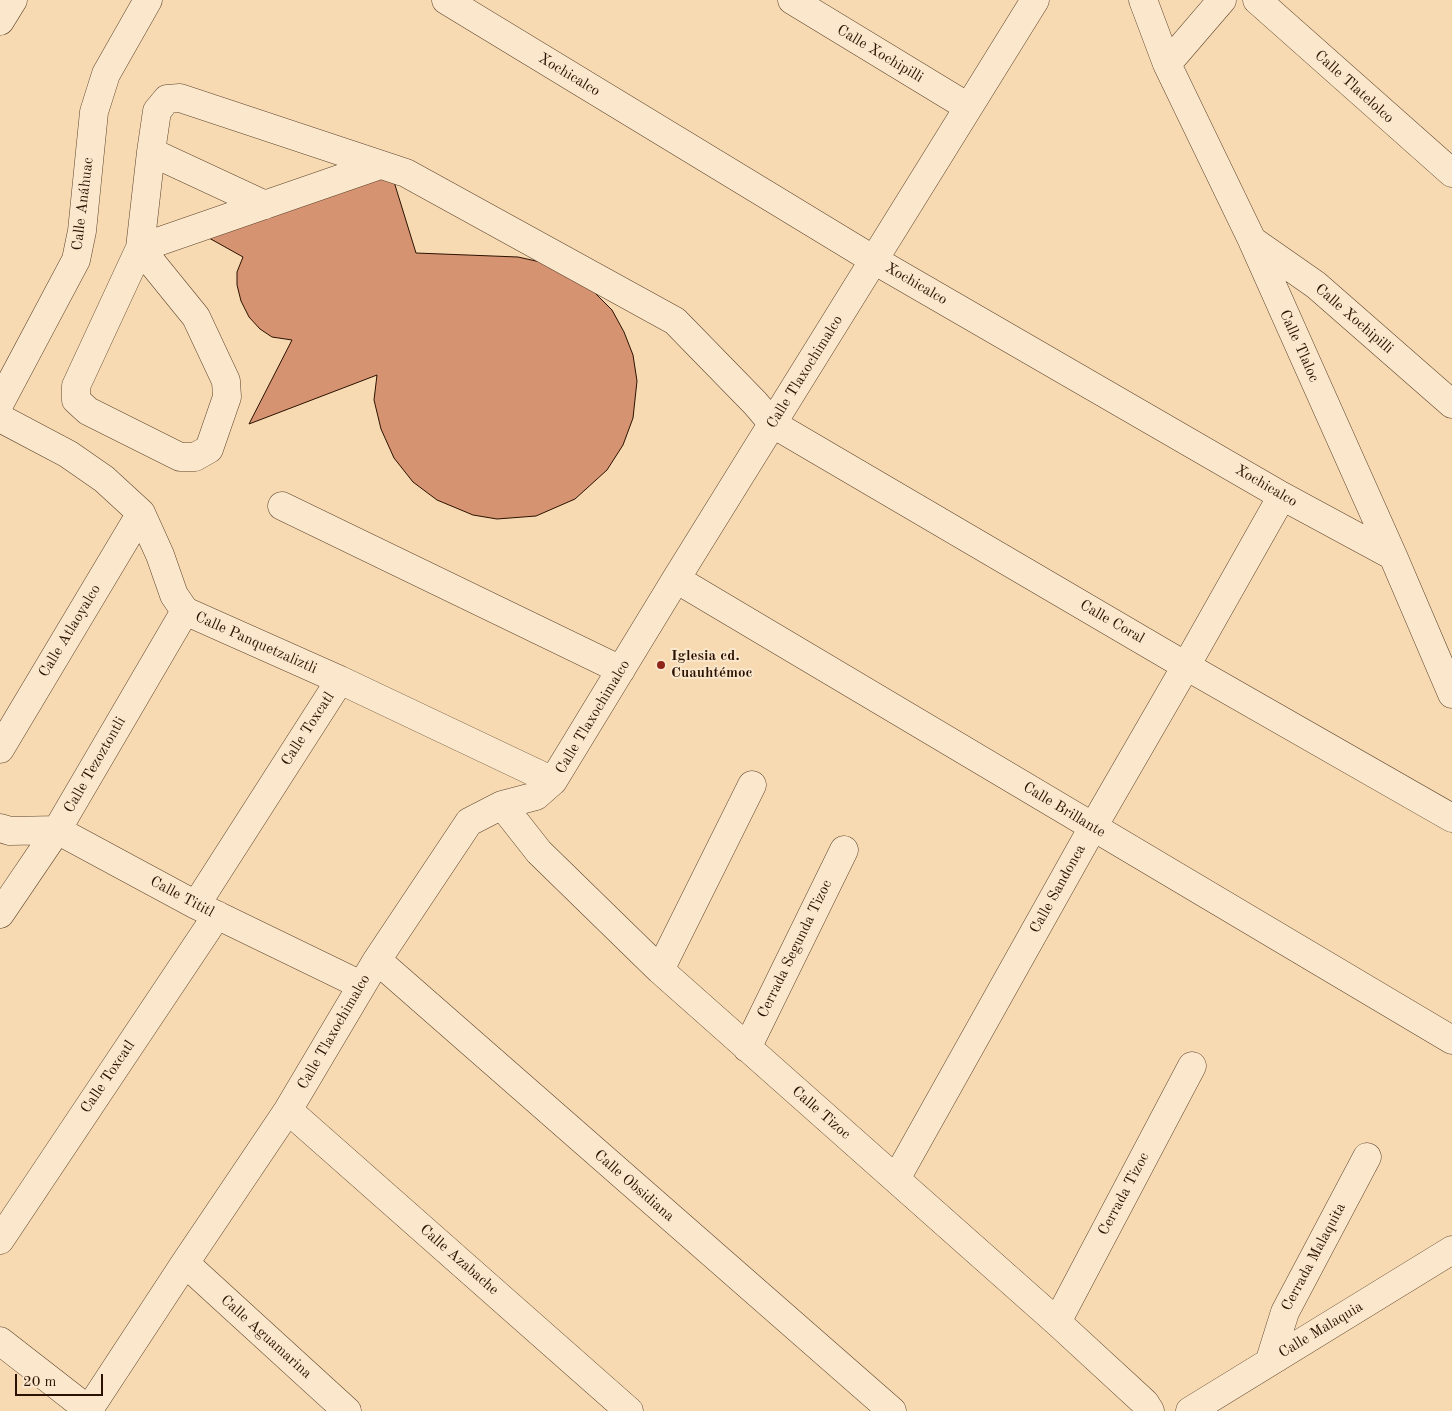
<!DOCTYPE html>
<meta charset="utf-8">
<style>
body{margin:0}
#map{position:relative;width:1452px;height:1411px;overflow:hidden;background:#f7dab1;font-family:"Old Standard TT",serif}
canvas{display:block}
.scale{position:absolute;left:15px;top:1374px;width:88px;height:22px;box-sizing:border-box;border:2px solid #2a1100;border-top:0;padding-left:6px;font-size:15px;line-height:18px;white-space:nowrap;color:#2a1100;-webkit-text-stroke:4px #fae7cc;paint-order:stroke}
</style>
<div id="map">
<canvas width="1452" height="1411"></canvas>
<div class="scale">20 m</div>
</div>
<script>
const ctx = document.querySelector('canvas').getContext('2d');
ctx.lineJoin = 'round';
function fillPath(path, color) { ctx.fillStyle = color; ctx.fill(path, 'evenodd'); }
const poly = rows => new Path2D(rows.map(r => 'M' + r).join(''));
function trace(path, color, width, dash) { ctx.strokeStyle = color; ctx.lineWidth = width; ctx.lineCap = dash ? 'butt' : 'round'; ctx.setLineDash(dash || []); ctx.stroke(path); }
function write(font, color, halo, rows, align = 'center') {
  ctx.font = font + ' "Old Standard TT",serif'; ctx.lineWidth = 4; ctx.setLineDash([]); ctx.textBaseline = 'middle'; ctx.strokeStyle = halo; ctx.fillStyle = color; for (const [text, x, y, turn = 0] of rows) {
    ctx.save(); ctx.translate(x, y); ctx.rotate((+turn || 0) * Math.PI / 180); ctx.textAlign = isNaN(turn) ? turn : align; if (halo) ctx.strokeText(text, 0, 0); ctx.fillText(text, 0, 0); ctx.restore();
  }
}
const building = poly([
 [391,172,416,253,518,257,554,265,586,284,612,310,624,332,633,355,637,381,633,418,623,445,607,470,575,499,536,516,497,519,473,515,437,500,413,482,394,458,381,429,374,400,377,375,249,424,292,340,272,337,260,329,249,317,241,301,237,285,237,272,243,257,200,233,391,172]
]);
fillPath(building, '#d69371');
trace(building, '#2a1100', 1);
const minor = poly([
 [446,0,874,260,1282,496,1393,556],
 [792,0,968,107],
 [1143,0,1167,64,1252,240,1393,556,1452,694],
 [1257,0,1452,173],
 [0,21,13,0],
 [1167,64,1222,0],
 [151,152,265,205],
 [380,165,140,248,196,317,226,381,227,397,209,449,195,457,180,457,88,411,76,400,76,386,140,248,151,152,157,111,167,99,180,98,406,173,675,321,755,403,773,424,1186,666,1452,818],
 [1253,241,1316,285,1452,404],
 [0,403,76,260,82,231,94,112,106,74,148,0],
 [0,418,68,454,104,479,141,513,160,555,174,595,185,611,340,680,553,781],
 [282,506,621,670],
 [676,579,1452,1040],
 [0,749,141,513],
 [502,805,539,852,660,970,1057,1322,1145,1403,1150,1411],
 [0,828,10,831,57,830,196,905,361,985],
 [196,905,340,680],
 [0,914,57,830,185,611],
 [377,960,892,1411],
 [660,970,752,785],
 [747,1048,844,850],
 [288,1110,629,1411],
 [896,1179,1093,827,1186,666,1282,496],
 [0,1240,217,915],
 [185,1263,347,1411],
 [1057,1322,1192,1066],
 [0,1341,90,1411],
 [1270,1360,1285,1312,1367,1157],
 [88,1411,185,1263,288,1110,377,960,469,822,502,805,536,796,553,781,676,579,1035,0],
 [1190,1411,1452,1250]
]);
trace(minor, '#5d432c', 29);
trace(minor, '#fae7cc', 28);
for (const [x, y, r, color] of [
 [661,665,5,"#8f2418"]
]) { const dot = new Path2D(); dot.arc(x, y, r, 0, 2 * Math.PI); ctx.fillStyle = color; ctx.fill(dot); trace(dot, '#fae7cc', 2); }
write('15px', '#2a1100', '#fae7cc', [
 ["Calle Xochipilli",880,54,31],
 ["Xochicalco",569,75,31],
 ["Calle Tlatelolco",1354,87,42],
 ["Calle Anáhuac",83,204,-83],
 ["Xochicalco",916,284,30],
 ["Calle Xochipilli",1354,319,41],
 ["Calle Tlaloc",1299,346,66],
 ["Calle Tlaxochimalco",805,372,-58],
 ["Xochicalco",1266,486,30],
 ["Calle Coral",1112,622,30],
 ["Calle Atlaoyalco",70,631,-59],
 ["Calle Panquetzaliztli",256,643,24],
 ["Calle Tlaxochimalco",593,717,-59],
 ["Calle Toxcatl",308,729,-57],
 ["Calle Tezoztontli",95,765,-60],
 ["Calle Brillante",1064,810,31],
 ["Calle Sandonca",1058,889,-61],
 ["Calle Tititl",182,897,28],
 ["Cerrada Segunda Tizoc",795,949,-64],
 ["Calle Tlaxochimalco",334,1032,-60],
 ["Calle Toxcatl",108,1077,-56],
 ["Calle Tizoc",821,1113,41],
 ["Calle Obsidiana",634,1186,41],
 ["Cerrada Tizoc",1124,1194,-62],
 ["Cerrada Malaquita",1314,1257,-62],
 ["Calle Azabache",459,1260,41],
 ["Calle Malaquia",1321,1330,-31],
 ["Calle Aguamarina",266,1337,42]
]);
write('bold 15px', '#2a1100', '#fae7cc', [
 ["Iglesia cd.",671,656],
 ["Cuauhtémoc",671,673]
], 'left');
</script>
